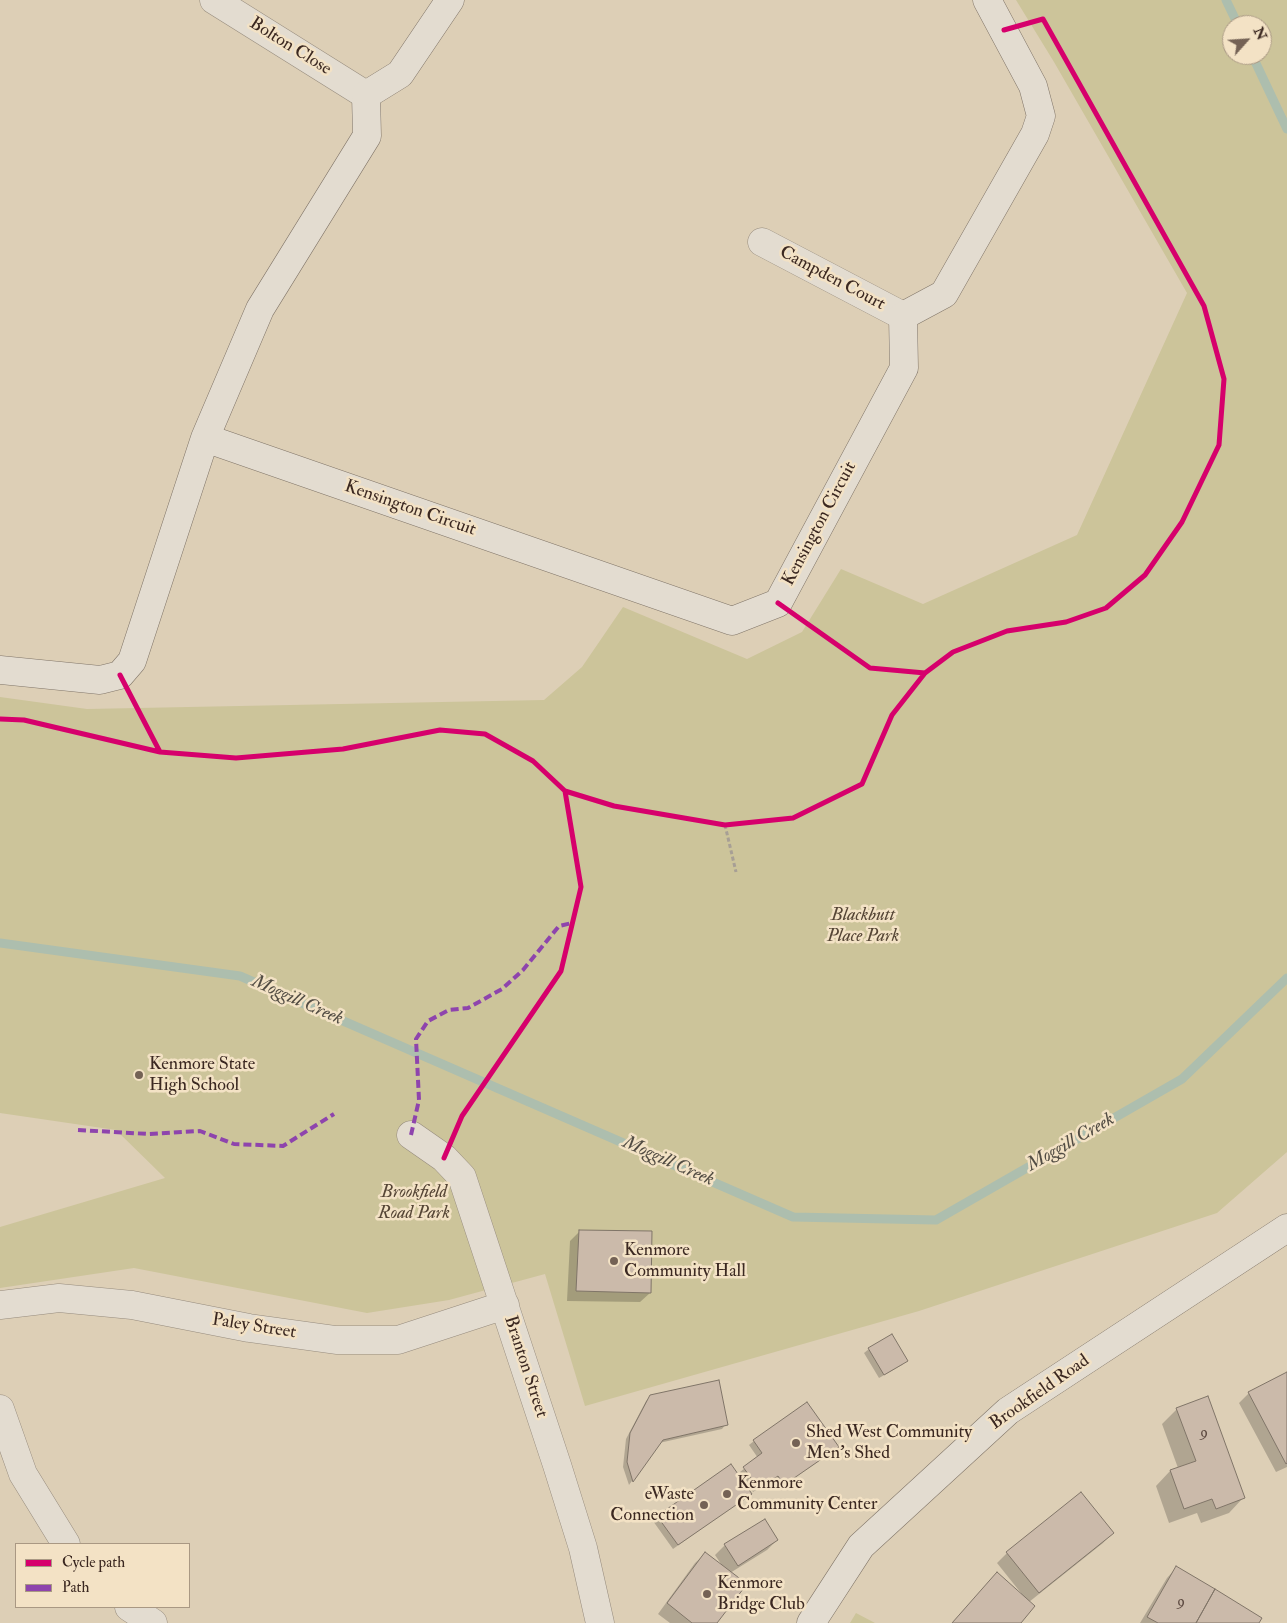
<!DOCTYPE html>
<style>
body{margin:0}
#map{position:relative;width:1287px;height:1623px;overflow:hidden;background:#ddcfb6;font-family:"IM FELL Double Pica",serif}
canvas{display:block}
.legend{position:absolute;left:15px;top:1543px;width:175px;height:65px;box-sizing:border-box;background:#f3e2c5;border:1px solid #a99883;margin:0;padding:6px 9px;list-style:none;font-size:15px;color:#3b2821}
.legend li{display:flex;align-items:center;gap:10px;height:25px}
.legend b{width:25px;border:1px solid #a99883}
.north{position:absolute;left:1222px;top:15px;width:50px;height:50px;box-sizing:border-box;background:#f3e2c5;border:1px solid #a99883;border-radius:50%;rotate:64deg;font-size:14px;font-weight:700;line-height:20px;text-align:center;color:#3b2821}
.north::after{content:'';display:block;margin:auto;width:18px;height:22px;background:#746255;clip-path:polygon(50% 0,100% 100%,50% 72%,0 100%)}
</style>
<div id="map">
<canvas width="1287" height="1623"></canvas>
<ul class="legend">
<li><b style="height:6px;background:#d6006c"></b>Cycle path</li>
<li><b style="height:6px;background:#8e44ad"></b>Path</li>
</ul>
<div class="north">N</div>
</div>
<script>
const ctx = document.querySelector('canvas').getContext('2d');
ctx.lineJoin = 'round';
function fillPath(path, color) { ctx.fillStyle = color; ctx.fill(path, 'evenodd'); }
const poly = rows => new Path2D(rows.map(r => 'M' + r).join(''));
function trace(path, color, width, dash) { ctx.strokeStyle = color; ctx.lineWidth = width; ctx.lineCap = dash ? 'butt' : 'round'; ctx.setLineDash(dash || []); ctx.stroke(path); }
function write(font, color, halo, rows, align = 'center') {
  ctx.font = font + ' "IM FELL Double Pica",serif'; ctx.lineWidth = 5; ctx.setLineDash([]); ctx.textBaseline = 'middle'; ctx.strokeStyle = halo; ctx.fillStyle = color; for (const [text, x, y, turn = 0] of rows) {
    ctx.save(); ctx.translate(x, y); ctx.rotate((+turn || 0) * Math.PI / 180); ctx.textAlign = isNaN(turn) ? turn : align; if (halo) ctx.strokeText(text, 0, 0); ctx.fillText(text, 0, 0); ctx.restore();
  }
}
fillPath(poly([
 [1016,0,1287,0,1287,1152,1217,1213,919,1311,585,1406,545,1274,449,1300,367,1313,134,1268,0,1288,0,1227,165,1178,116,1130,0,1113,0,697,87,709,544,700,582,667,623,607,747,659,802,632,841,569,923,604,1077,535,1187,293,1054,62],
 [1232,25,1262,25,1262,55,1232,55],
 [856,1613,875,1623,850,1623]
]), '#ccc49a');
fillPath(poly([
 [580,1231,650,1293,640,1302,567,1301,570,1241],
 [869,1349,906,1360,902,1365,879,1378,864,1353],
 [1287,1373,1287,1467,1276,1472,1239,1403,1249,1393],
 [651,1396,726,1424,722,1429,659,1443,629,1485,623,1467,626,1439,646,1401],
 [1177,1409,1243,1498,1229,1513,1201,1523,1197,1513,1169,1523,1156,1486,1170,1471,1178,1468,1162,1424],
 [754,1441,833,1451,779,1488,772,1479,753,1492,740,1472,758,1458,749,1445],
 [750,1494,673,1549,653,1521,658,1517],
 [1081,1494,1112,1533,1103,1543,1029,1602,1019,1623,952,1623,997,1573,1020,1594,1021,1593,997,1563,1007,1553],
 [777,1540,767,1550,730,1573,716,1623,670,1623,658,1614,695,1563,705,1554,723,1567,715,1555,725,1545],
 [1176,1568,1258,1623,1140,1623,1167,1578]
]), '#0003');
trace(poly([
 [1226,0,1238,25],
 [1252,55,1287,129],
 [0,943,240,976,793,1217,936,1220,1182,1079,1287,978]
]), '#adbeae', 9);
const building = poly([
 [579,1230,652,1231,651,1293,576,1291,579,1230],
 [892,1334,908,1361,884,1375,868,1348,892,1334],
 [1287,1372,1287,1463,1286,1464,1248,1392,1287,1372],
 [719,1380,728,1425,663,1440,633,1482,627,1462,630,1433,650,1395,719,1380],
 [1208,1396,1245,1498,1216,1509,1212,1499,1184,1509,1170,1470,1196,1461,1176,1408,1208,1396],
 [807,1402,839,1447,784,1485,778,1476,759,1489,743,1467,762,1453,753,1440,807,1402],
 [731,1464,752,1494,678,1545,657,1516,731,1464],
 [1081,1492,1114,1533,1039,1593,1006,1552,1081,1492],
 [765,1519,778,1540,738,1566,724,1544,765,1519],
 [705,1552,747,1584,717,1623,692,1623,667,1603,705,1552],
 [1176,1566,1215,1589,1196,1623,1158,1623,1147,1617,1176,1566],
 [997,1572,1035,1606,1021,1623,952,1623,997,1572],
 [1215,1589,1262,1618,1259,1623,1196,1623,1215,1589]
]);
fillPath(building, '#cbbaaa');
trace(building, '#807568', 1);
const street = poly([
 [214,0,366,95],
 [762,242,903,316],
 [411,1135,444,1158,462,1177,557,1465,583,1548,600,1623],
 [0,1305,59,1298,132,1305,249,1328,336,1340,398,1340,505,1305],
 [0,1409,23,1474,66,1544],
 [129,1607,153,1623]
]);
const secondary = poly([
 [450,0,400,74,366,95,367,136,260,309,205,438,732,621,778,603,904,368,903,316,944,294,1035,134,1041,116,1033,86,987,0],
 [0,670,100,680,120,675,132,661,205,438],
 [811,1623,861,1546,1008,1411,1287,1228]
]);
trace(street, '#968b7d', 29);
trace(secondary, '#807568', 29);
trace(poly([
 [725,825,736,872]
]), '#a79f95', 3, [4, 2.5]);
trace(street, '#e3dcd0', 28);
trace(secondary, '#e3dcd0', 28);
trace(poly([
 [78,1130,149,1134,200,1131,234,1144,283,1146,334,1114],
 [411,1135,419,1100,416,1039,428,1021,449,1010,468,1008,502,989,523,970,559,926,572,923]
]), '#8e44ad', 4, [8, 4]);
trace(poly([
 [778,603,870,668,925,673],
 [120,675,160,752],
 [0,719,24,720,160,752,236,758,343,749,440,730,485,734,533,761,565,791,614,806,725,825,793,818,862,784,892,715,925,673,953,652,1007,631,1066,622,1106,608,1145,575,1182,522,1219,445,1224,379,1204,306,1043,19,1004,30],
 [444,1158,462,1116,561,971,581,887,565,791]
]), '#d6006c', 5);
for (const [x, y, r, color] of [
 [139,1075,5,"#746255"],
 [614,1261,5,"#746255"],
 [796,1443,5,"#746255"],
 [727,1494,5,"#746255"],
 [704,1505,5,"#746255"],
 [707,1594,5,"#746255"]
]) { const dot = new Path2D(); dot.arc(x, y, r, 0, 2 * Math.PI); ctx.fillStyle = color; ctx.fill(dot); trace(dot, '#f3e2c5', 2); }
write('15px', '#604d44', null, [
 ["9",1204,1434],
 ["9",1181,1603]
]);
write('18px', '#3b2821', '#f3e2c5', [
 ["Bolton Close",290,47,32],
 ["Campden Court",832,279,28],
 ["Kensington Circuit",410,509,19],
 ["Kensington Circuit",820,524,-62],
 ["Paley Street",254,1327,9],
 ["Branton Street",525,1367,72],
 ["Brookfield Road",1040,1393,-35]
]);
write('italic 18px', '#554535', '#f3e2c5', [
 ["Blackbutt",863,916],
 ["Place Park",863,937],
 ["Brookfield",414,1193],
 ["Road Park",414,1214]
]);
write('18px', '#3b2821', '#f3e2c5', [
 ["Kenmore State",149,1065],
 ["High School",149,1086],
 ["Kenmore",624,1251],
 ["Community Hall",624,1272],
 ["Shed West Community",806,1433],
 ["Men's Shed",806,1454],
 ["Kenmore",737,1484],
 ["Community Center",737,1505],
 ["eWaste",694,1495,"right"],
 ["Connection",694,1516,"right"],
 ["Kenmore",717,1584],
 ["Bridge Club",717,1605]
], 'left');
write('italic 19px', '#524c43', '#f3e2c5', [
 ["Moggill Creek",297,1001,24],
 ["Moggill Creek",1071,1143,-30],
 ["Moggill Creek",668,1162,24]
]);
</script>
